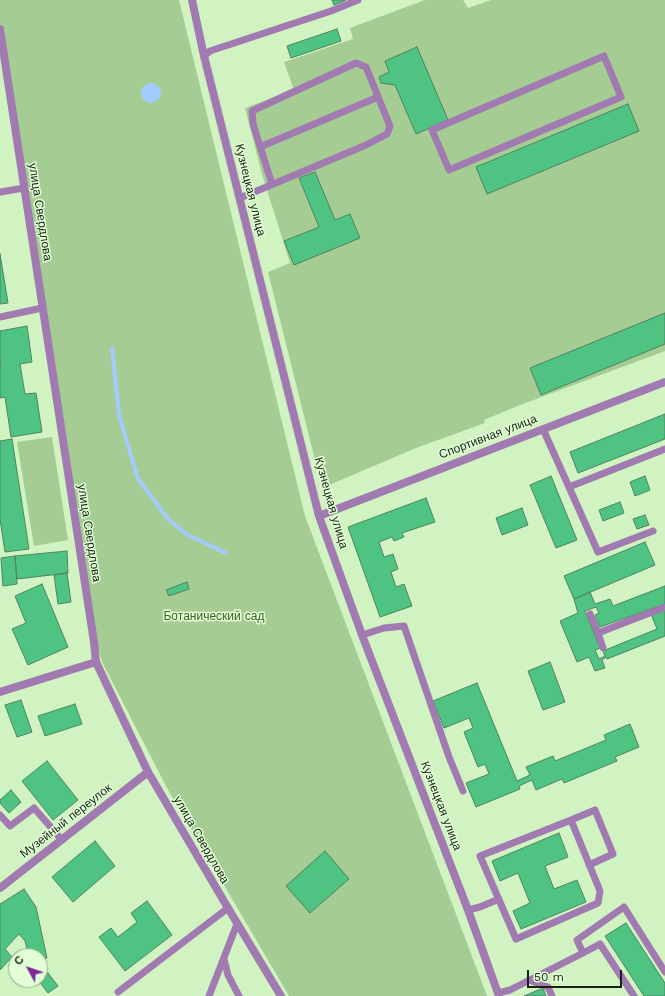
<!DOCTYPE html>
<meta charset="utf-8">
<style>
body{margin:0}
#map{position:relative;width:665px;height:996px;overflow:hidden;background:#d0f3c1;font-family:"Work Sans",sans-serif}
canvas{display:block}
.north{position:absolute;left:8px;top:948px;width:40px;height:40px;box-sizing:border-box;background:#e2fed6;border:1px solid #91a687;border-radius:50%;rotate:310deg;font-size:11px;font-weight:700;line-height:16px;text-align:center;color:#172311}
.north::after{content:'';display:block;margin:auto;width:14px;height:18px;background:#7b2898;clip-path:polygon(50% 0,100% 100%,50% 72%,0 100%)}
.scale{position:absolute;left:527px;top:970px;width:95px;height:18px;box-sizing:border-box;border:2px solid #172311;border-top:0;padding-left:5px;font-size:12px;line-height:14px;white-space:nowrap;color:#172311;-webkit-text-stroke:3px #e2fed6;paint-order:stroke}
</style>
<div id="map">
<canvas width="665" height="996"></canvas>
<div class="north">С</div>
<div class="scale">50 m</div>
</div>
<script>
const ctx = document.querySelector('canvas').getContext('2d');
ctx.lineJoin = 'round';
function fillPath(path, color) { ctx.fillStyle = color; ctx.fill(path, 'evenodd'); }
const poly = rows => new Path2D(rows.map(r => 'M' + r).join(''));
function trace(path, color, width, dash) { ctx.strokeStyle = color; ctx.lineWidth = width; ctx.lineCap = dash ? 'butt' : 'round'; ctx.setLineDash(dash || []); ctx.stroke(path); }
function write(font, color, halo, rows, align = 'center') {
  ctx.font = font + ' "Work Sans",sans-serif'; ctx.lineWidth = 3; ctx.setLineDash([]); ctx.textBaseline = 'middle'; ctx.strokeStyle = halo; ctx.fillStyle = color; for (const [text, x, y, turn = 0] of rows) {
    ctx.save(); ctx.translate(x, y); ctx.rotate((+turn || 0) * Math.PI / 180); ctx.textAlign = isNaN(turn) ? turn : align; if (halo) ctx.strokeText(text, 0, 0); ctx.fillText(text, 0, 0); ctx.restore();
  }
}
fillPath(poly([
 [0,0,179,0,305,516,487,996,289,996,167,788,102,662,96,641,0,35],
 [425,0,463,0,468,8,491,0,665,0,665,351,520,405,484,420,485,423,416,448,322,488,268,272,290,263,262,174,245,108,294,90,284,62,353,39,350,28],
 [52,437,68,540,34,546,17,442]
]), '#a5cd93');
fillPath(poly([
 '141 93a10 10 0 1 1 20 0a10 10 0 1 1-20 0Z'
]), '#a4cbff');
trace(poly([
 [112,348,119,415,138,479,168,519,186,534,226,553]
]), '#a4cbff', 4);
const building = poly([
 [332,0,346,0,334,5,332,0],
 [337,29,341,41,291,58,287,46,337,29],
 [417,47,448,120,416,134,395,85,381,83,379,77,389,72,385,61,417,47],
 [628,104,639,131,487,194,476,167,628,104],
 [315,172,335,220,350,214,360,238,294,265,284,241,319,227,299,178,315,172],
 [0,254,8,303,0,304,0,254],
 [665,313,665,344,541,395,530,368,665,313],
 [27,326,32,362,20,364,25,394,36,393,42,432,11,437,5,397,0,398,0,367,1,367,0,358,0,331,27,326],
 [665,414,665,439,578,473,570,452,665,414],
 [12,439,29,549,5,552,0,519,0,441,12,439],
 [551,476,577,540,556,548,530,485,551,476],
 [645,476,650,490,635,496,630,482,645,476],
 [426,498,435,522,402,533,404,537,394,541,392,537,379,542,384,557,393,554,398,569,391,572,396,587,404,584,412,606,380,617,348,527,426,498],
 [620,502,624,513,603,521,599,510,620,502],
 [522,508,528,525,502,535,496,518,522,508],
 [645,515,649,525,637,529,633,519,645,515],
 [645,542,655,565,574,599,564,576,645,542],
 [67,551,68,573,17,579,15,556,67,551],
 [15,556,17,584,3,586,1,558,15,556],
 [67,573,71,602,58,604,54,575,67,573],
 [187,582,189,589,169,596,166,590,187,582],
 [42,584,68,647,28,665,12,629,26,623,15,596,42,584],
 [665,586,665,604,600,627,595,615,599,613,596,607,585,611,600,648,595,650,599,659,605,656,603,651,657,629,651,614,665,609,665,636,607,659,606,657,602,660,605,668,595,671,589,657,577,662,560,621,578,613,574,599,590,592,595,604,610,599,613,606,665,586],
 [550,662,565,702,543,710,528,671,550,662],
 [477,683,517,781,530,775,526,767,553,756,555,761,606,740,604,735,630,724,639,747,615,757,617,761,564,783,562,779,536,790,532,780,519,786,520,789,476,807,466,783,489,774,485,764,478,767,464,732,473,728,469,718,444,728,433,701,477,683],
 [21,700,32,732,17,737,5,705,21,700],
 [75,704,82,724,45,736,38,716,75,704],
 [47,761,78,800,53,820,22,781,47,761],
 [11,790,21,802,9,813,0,803,0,800,11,790],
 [559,833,568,857,545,866,554,889,577,880,586,902,521,929,513,911,530,903,518,873,500,881,492,861,559,833],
 [95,841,115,866,73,902,52,877,95,841],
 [325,851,349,879,310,913,286,886,325,851],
 [24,889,36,907,47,958,40,960,40,956,29,956,25,941,19,934,5,949,12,957,0,970,0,904,24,889],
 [147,901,172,935,125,971,99,937,111,928,118,937,137,922,131,913,147,901],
 [626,923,665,983,665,996,644,996,605,936,626,923],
 [48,973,58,986,48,993,38,980,40,980,40,979,48,973],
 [543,988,546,996,524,996,543,988]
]);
fillPath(building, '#4fc382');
trace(building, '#4e8363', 1);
trace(poly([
 [204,56,210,51,331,11,358,0],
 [604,56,621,97,449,170,432,130,604,56],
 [260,147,378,97],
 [0,192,24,188],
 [240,198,366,145,387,134,390,126,366,67,356,63,252,111,253,124,272,184],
 [0,317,42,308],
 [543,429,598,552,653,531],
 [569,487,665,449],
 [590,614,598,633,665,607],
 [598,633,603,648],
 [362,635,384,628,404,626,449,757,463,791],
 [0,815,10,826,34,808,62,840],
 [571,820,600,891,598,903,516,939,480,856,571,820],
 [571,820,595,810,613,854,589,865],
 [468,910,480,907,499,899],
 [583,953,600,944,634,996],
 [224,959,228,975,239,996],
 [529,980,548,987,552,996],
 [118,992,228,908],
 [498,993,510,990,583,953,577,940,624,907,665,972],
 [209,996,237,924]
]), '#a07ab0', 7);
trace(poly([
 [192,0,204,56,319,516,362,635,468,910,499,996],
 [0,29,94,642,96,662,148,772,228,908,281,996],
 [319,516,665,382],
 [0,692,96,662],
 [0,888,148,772]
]), '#a07ab0', 8);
write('12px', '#172311', '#e2fed6', [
 ["Кузнецкая улица",250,190,76],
 ["улица Свердлова",40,212,81],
 ["Спортивная улица",488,437,-21],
 ["Кузнецкая улица",331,503,74],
 ["улица Свердлова",89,533,81],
 ["Кузнецкая улица",441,806,69],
 ["Музейный переулок",66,821,-38],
 ["улица Свердлова",201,840,60]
]);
write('12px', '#3a6223', '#e2fed6', [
 ["Ботанический сад",214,616]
]);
</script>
